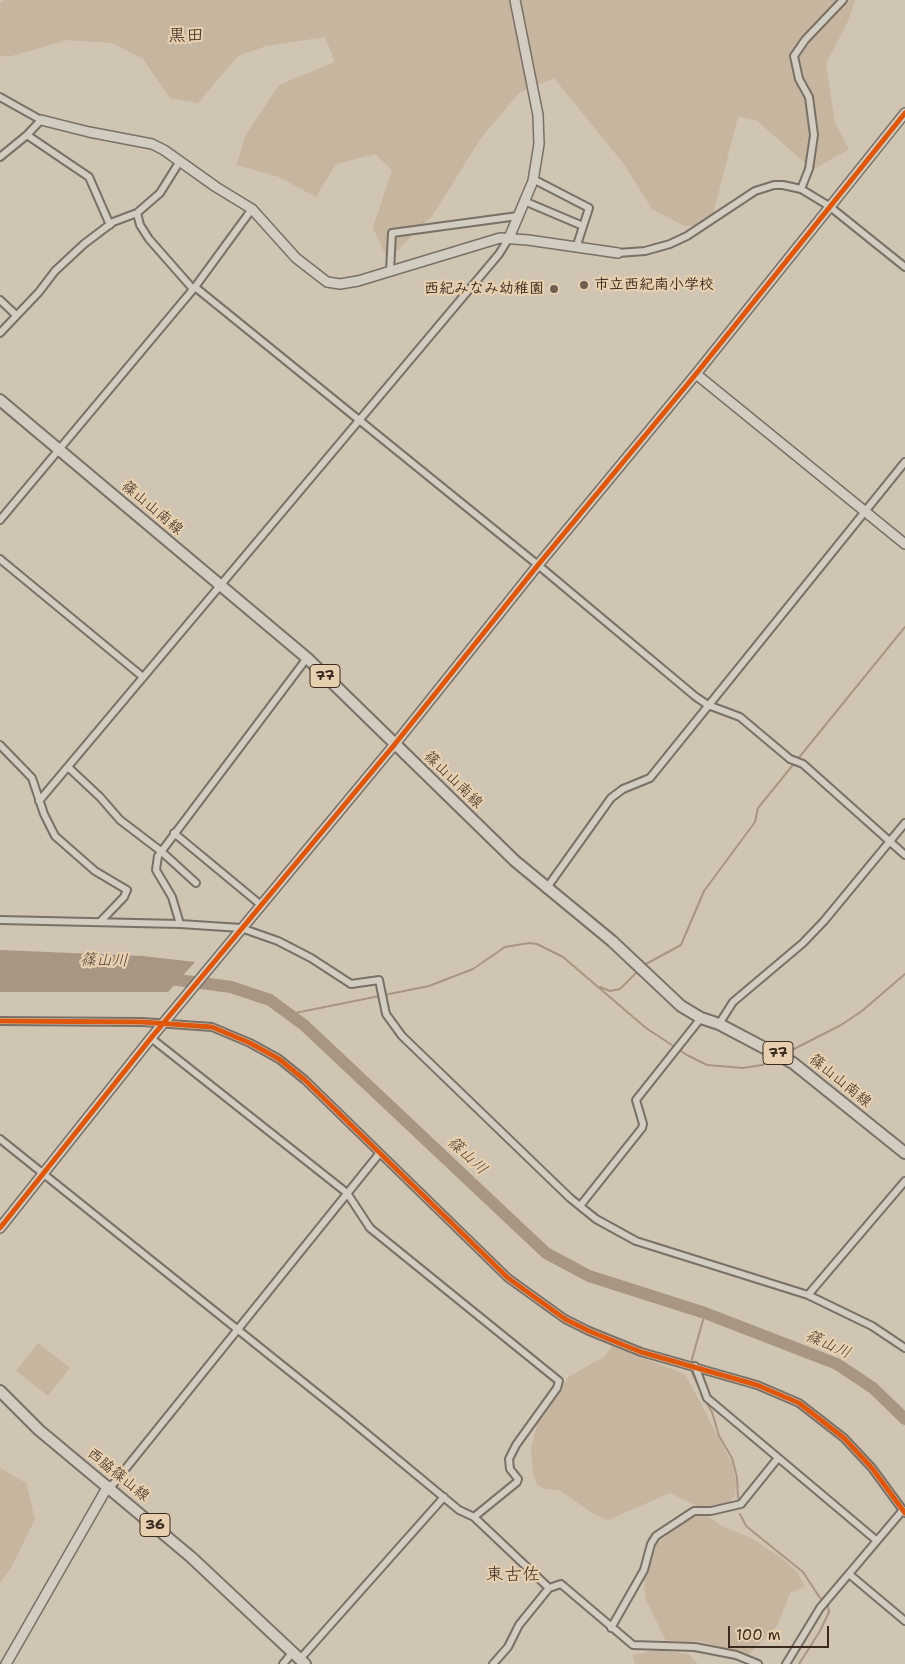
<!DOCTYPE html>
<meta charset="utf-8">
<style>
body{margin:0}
#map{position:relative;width:905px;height:1664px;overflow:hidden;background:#d0c4b3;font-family:"Shantell Sans",sans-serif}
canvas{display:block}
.scale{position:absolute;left:728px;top:1626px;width:101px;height:22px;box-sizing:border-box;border:2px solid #3b2a1e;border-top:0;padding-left:6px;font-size:15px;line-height:18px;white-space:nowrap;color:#3b2a1e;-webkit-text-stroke:4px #e6d0b0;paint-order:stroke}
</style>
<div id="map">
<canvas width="905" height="1664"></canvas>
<div class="scale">100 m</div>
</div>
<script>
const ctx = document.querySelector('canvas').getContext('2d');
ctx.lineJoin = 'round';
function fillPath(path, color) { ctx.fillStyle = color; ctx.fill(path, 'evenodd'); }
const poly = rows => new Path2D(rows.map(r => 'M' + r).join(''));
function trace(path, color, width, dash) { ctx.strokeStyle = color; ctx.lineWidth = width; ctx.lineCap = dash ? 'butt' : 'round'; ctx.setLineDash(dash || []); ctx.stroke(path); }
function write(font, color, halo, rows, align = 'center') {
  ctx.font = font + ' "Shantell Sans","Klee One",sans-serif'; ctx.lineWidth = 4.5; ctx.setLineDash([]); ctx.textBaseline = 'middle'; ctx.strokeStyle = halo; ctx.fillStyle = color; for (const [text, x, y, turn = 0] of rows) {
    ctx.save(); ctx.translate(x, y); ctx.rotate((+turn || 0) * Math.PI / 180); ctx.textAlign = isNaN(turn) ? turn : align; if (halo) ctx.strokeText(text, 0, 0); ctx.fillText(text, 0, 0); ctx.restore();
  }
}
fillPath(poly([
 [4,0,855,0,848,21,826,64,835,123,849,149,813,170,756,120,738,117,710,226,684,226,652,209,623,163,554,78,519,93,481,138,432,216,388,260,373,228,392,170,375,154,336,164,316,197,279,177,237,165,245,136,279,85,335,62,325,37,266,46,238,56,198,103,170,98,143,59,112,43,67,40,8,57,0,55,0,3],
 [38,1343,70,1368,48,1396,16,1371],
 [612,1346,685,1374,732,1463,736,1481,735,1496,725,1506,696,1506,670,1493,608,1520,592,1513,559,1490,545,1489,537,1485,533,1473,531,1449,539,1417,561,1389,568,1377,605,1356],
 [0,1468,26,1483,35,1519,11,1568,0,1583],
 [699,1514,707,1516,722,1526,749,1537,782,1558,796,1571,805,1586,790,1593,777,1626,748,1656,700,1641,666,1641,645,1598,644,1579,657,1544,681,1523],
 [655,1650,688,1654,698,1664,635,1664,633,1655]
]), '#c6b59f');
fillPath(poly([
 [0,950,143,956,195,962,168,992,0,992]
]), '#a99682');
trace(poly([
 [644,965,681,945,704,891,755,822,758,808,905,627],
 [600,987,610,991,620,989,639,970],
 [290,1014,429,986,473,969,505,947,529,943,537,944,563,957,646,1028,687,1055,707,1065,743,1068,762,1065,775,1059],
 [790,1051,841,1025,862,1011,905,974],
 [702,1393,692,1373,692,1359,705,1313],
 [705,1400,712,1412,719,1436,732,1458,737,1477,738,1498],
 [740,1514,746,1526,803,1572,820,1598,828,1606,829,1612,820,1631,799,1664]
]), '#a99682', 2);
trace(poly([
 [163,978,231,987,270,1000,304,1025,546,1253,589,1276,705,1313,837,1364,873,1388,905,1419]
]), '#a99682', 12);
const street = poly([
 [0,97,41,120,27,135,0,157],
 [27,135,89,177,110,225],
 [533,179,589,208,576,248],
 [801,189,809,169,814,135,809,97,799,79,794,56,805,40,843,0],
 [524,201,583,226],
 [137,213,140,225,149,239,193,289],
 [618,253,645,251,670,244,687,236,755,191,774,185,783,185,801,189,829,206,905,267],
 [390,271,392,233,518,216],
 [195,287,538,565,696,697,708,705,740,717,790,759,803,764,905,855],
 [0,300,16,315],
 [0,333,39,292,55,271,84,244,113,222,137,213,160,193,180,161],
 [0,520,195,287,252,209],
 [0,559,143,677],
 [0,745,32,778,44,814,55,836,95,871,127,890,124,897,100,922],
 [69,768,100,797,120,820,162,852,196,883],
 [39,801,499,254,509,238],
 [174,833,261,905],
 [546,889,611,798,623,789,650,778,905,462],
 [0,920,180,924,241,928,278,941,311,958,351,984,379,980,386,1014,402,1036,570,1198,596,1219,636,1241,808,1295,872,1326,905,1348],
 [180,924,172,897,156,870,158,856,307,658],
 [0,1021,142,1022,212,1027,250,1043,279,1059,305,1080,508,1278,565,1319,589,1331,641,1352,757,1385,799,1403,844,1438,872,1468,905,1513],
 [719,1024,733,1002,803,943,824,921,905,823],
 [151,1038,347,1193,370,1228,559,1381,557,1388,516,1445,509,1459,510,1469,518,1479,517,1482,474,1517],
 [0,1139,343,1414,459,1510,474,1517,549,1588],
 [580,1206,642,1128,643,1124,636,1100,701,1018],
 [808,1295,905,1181],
 [695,1366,707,1398,876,1540],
 [110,1488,379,1154],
 [849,1574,905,1621],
 [611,1628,644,1570,651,1544,656,1536,694,1511,711,1511,741,1504,778,1458],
 [300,1659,444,1497],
 [283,1664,293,1652],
 [493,1664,508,1647,519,1625,549,1588,561,1584,633,1645,695,1647,736,1655,758,1664],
 [786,1664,820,1608,903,1510]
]);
const secondary = poly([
 [41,120,89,132,152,144,164,150,216,187,252,209,296,258,327,282,340,284,358,281,500,238,528,240,618,253],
 [509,238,533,181,539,144,538,115,515,0],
 [696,374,905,544],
 [0,1228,151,1038,395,744,538,565,696,374,905,113],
 [6,1664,108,1486]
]);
const primary = poly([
 [0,400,307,658,515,861,612,941,681,1006,701,1018,719,1024,793,1063,905,1153],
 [0,1391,39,1430,191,1557,305,1664]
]);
trace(street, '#797066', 10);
trace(secondary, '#797066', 12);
trace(primary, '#797066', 14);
trace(street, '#d3ccc0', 6);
trace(secondary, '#d3ccc0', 9);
trace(primary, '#d3ccc0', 10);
trace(poly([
 [0,1021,142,1022,212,1027,250,1043,279,1059,305,1080,508,1278,565,1319,589,1331,641,1352,757,1385,799,1403,844,1438,872,1468,905,1513],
 [0,1228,151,1038,395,744,538,565,696,374,905,113]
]), '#df570d', 5);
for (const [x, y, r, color] of [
 [584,285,5,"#6f6052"],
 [554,289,5,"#6f6052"]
]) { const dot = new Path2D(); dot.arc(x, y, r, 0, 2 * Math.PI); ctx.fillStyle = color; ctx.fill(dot); trace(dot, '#e6d0b0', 2); }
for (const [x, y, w] of [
 [325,676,30],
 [778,1053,30],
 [155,1525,30]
]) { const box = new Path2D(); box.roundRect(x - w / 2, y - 11.5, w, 23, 4); ctx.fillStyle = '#e6d0b0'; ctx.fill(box); trace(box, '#3b2a1e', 1); }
write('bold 14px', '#3b2a1e', null, [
 ["77",325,676],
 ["77",778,1053],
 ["36",155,1525]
]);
write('bold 15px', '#3b2a1e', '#e6d0b0', [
 ["市立西紀南小学校",594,285],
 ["西紀みなみ幼稚園",544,289,"right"]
], 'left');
write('15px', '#3b2a1e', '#e6d0b0', [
 ["篠山山南線",152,508,40],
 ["篠山山南線",453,780,44],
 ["篠山山南線",840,1081,39],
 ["西脇篠山線",118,1475,39]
]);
write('italic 16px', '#524032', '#e6d0b0', [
 ["篠山川",104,961,1],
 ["篠山川",467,1156,43],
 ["篠山川",828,1345,24]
]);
write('18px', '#3b2a1e', '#e6d0b0', [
 ["黒田",186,36],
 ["東古佐",513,1575]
]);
</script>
